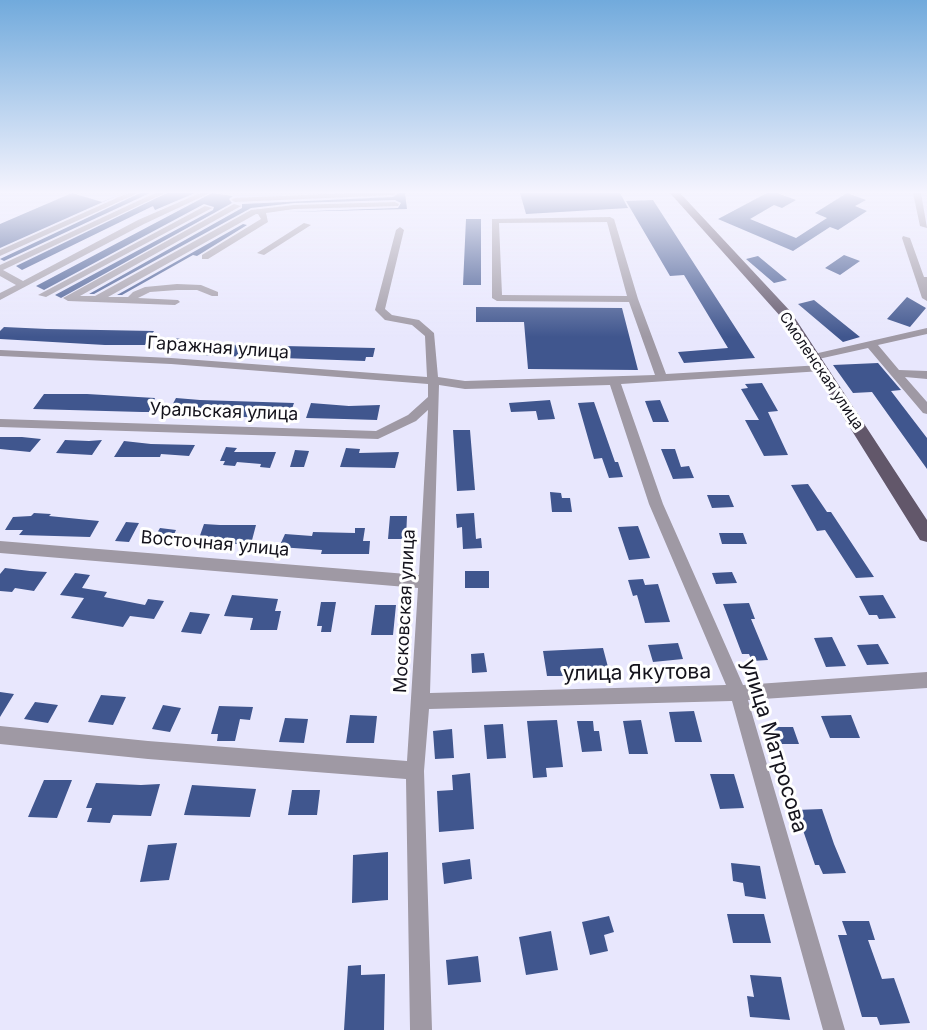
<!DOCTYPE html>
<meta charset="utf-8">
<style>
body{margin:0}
canvas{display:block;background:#e8e7fd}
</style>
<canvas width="927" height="1030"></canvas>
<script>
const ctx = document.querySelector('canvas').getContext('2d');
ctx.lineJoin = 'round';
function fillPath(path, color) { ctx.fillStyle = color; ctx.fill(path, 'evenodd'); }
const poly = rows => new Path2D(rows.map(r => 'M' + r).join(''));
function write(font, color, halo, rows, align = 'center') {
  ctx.font = font + ' Inter,sans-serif'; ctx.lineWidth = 6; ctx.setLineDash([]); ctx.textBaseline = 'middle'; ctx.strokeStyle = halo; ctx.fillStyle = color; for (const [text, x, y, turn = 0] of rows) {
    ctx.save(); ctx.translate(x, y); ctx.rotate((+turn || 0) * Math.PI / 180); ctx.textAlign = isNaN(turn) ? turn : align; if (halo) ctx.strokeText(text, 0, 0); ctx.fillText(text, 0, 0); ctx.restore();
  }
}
fillPath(poly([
 [72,193,102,202,123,193,0,248,0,224],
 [140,193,150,193,4,261,0,259],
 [167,193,195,193,155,210,153,206,22,270,16,266],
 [212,193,233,196,229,199,232,203,61,298,55,295,213,210,214,207,204,204,44,290,36,286],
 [399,193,405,193,407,209,286,212,398,208,401,203,395,200,294,203,251,208,94,294,89,294,242,208,242,204,393,197],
 [520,193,620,193,628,208,526,214],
 [767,193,777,193,796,200,782,208,774,205,750,219,796,238,827,218,815,213,847,193,866,200,855,206,867,211,838,230,830,227,793,251,718,219],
 [653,200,755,358,684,363,678,352,728,348,684,275,670,276,626,201],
 [466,219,481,219,481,285,463,285],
 [243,224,247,225,197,256,193,255,122,295,117,295],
 [844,255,860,261,840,275,825,268],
 [758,256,787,280,774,283,746,259],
 [907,297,926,308,910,327,887,319],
 [814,300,860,337,843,342,798,304],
 [476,307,622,308,638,370,528,369,524,322,476,322],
 [4,327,47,329,154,331,145,345,105,345,0,339,0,331],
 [166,338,186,339,180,351,159,351],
 [205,342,237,345,375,348,373,357,366,357,365,361,199,355],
 [878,363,901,390,891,391,927,438,927,469,872,392,853,393,833,365],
 [762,383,778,411,768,412,788,455,764,456,745,420,759,420,741,389,748,388,745,384],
 [44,394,87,394,155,398,149,412,142,412,33,409],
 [176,398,200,400,294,403,289,417,284,419,168,413],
 [550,400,555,419,538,420,536,411,511,412,509,403],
 [660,400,669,422,653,422,645,401],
 [594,402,615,462,618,462,623,477,609,478,602,458,594,459,578,403],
 [311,403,349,406,380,405,377,420,344,419,306,418],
 [453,430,470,430,475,490,457,491],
 [0,437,22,437,41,439,30,452,0,449],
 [65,440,89,441,102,440,92,455,56,453],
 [124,441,151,444,195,445,189,456,161,454,160,457,114,457],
 [226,447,237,448,234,452,276,452,270,468,260,467,261,464,237,462,235,466,223,465,225,461,220,461],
 [346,448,360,449,359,453,399,452,395,468,340,467],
 [661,449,675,449,681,467,689,466,694,478,673,479],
 [295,450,309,451,304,467,290,467],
 [808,484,827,512,831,512,874,577,856,578,825,530,817,531,791,485],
 [550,492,561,493,562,498,570,498,572,512,552,512],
 [707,495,729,495,734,507,712,508],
 [34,513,51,514,49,516,99,521,90,537,19,535,23,530,5,530,13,517,31,516],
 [474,513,476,539,481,538,482,548,463,549,462,527,457,528,456,514],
 [390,516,407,516,406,539,388,539],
 [126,522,139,523,129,542,115,541],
 [204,524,220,525,256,525,251,544,232,544,233,539,215,539,213,544,197,544],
 [638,526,650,558,629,560,618,527],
 [160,528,176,530,169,545,151,543],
 [355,528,365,528,363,541,370,541,369,554,321,554,322,550,279,547,285,534,312,536,313,532,355,533],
 [719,533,743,533,747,544,722,544],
 [5,568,30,571,47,572,34,591,15,588,12,592,0,591,0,574],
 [465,571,489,571,489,588,465,588],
 [732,572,737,583,716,584,712,573],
 [75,573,90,575,82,588,107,592,104,597,145,605,148,599,164,601,154,619,130,616,123,627,71,618,84,598,60,595],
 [643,579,645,585,658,584,670,622,645,623,637,595,633,596,628,580],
 [232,595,278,599,275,611,281,611,277,630,250,630,253,618,224,616],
 [883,595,896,618,879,619,877,615,869,615,859,596],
 [321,602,336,602,331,632,321,632,322,626,317,626],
 [749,603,755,619,751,619,768,660,752,661,749,654,742,654,723,604],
 [375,605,396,605,393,635,371,635],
 [190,612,210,614,201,634,181,632],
 [832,637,846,666,826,667,814,638],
 [678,643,683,659,653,662,648,645],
 [878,644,889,664,867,665,857,645],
 [603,648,608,667,601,667,603,676,547,676,543,651],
 [484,653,487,672,472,673,471,654],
 [0,692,14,694,0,717],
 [101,695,126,697,113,725,88,722],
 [35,702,58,705,48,723,24,719],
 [163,705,181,708,170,732,152,729],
 [219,706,253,707,250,720,240,719,235,741,217,741,218,734,211,734],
 [694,711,702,742,675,742,669,712],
 [350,715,377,716,374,743,346,743],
 [851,715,860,738,830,738,821,716],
 [285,718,308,719,304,743,279,742],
 [557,720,563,767,546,768,547,777,533,778,527,721],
 [641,720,648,754,629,754,623,721],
 [577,721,593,721,594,731,599,731,602,751,582,752],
 [503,724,506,758,487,759,484,725],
 [765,727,793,727,799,744,770,744],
 [452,729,454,758,435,759,433,731],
 [470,773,474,829,439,832,437,791,453,790,452,775],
 [710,774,734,774,744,808,720,809],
 [44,780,72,780,57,818,28,817],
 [96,783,141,785,160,784,151,816,113,815,110,823,87,822,92,808,86,808],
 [192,785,256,789,250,817,184,815],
 [292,790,320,790,317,815,288,815],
 [822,809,834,844,846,873,823,874,819,865,815,865,796,810],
 [177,843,169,880,140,882,148,845],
 [388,852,388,900,352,903,353,855],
 [470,859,472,879,444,884,442,863],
 [731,863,760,866,766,899,745,896,743,883,733,881],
 [727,914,764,914,771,943,733,943],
 [609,916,614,932,604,935,608,951,590,955,582,922],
 [842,921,869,921,875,940,868,940,882,979,894,978,910,1023,880,1025,877,1017,862,1017,838,935,847,935],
 [551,931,558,970,526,975,519,937],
 [478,956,481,982,448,985,446,960],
 [361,965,361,975,385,974,384,1030,344,1030,348,966],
 [750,975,781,977,790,1020,750,1017,747,996,754,997]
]), '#40568e');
fillPath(poly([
 [128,193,138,193,0,256,0,250,128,193],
 [155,193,165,193,3,270,23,281,138,220,200,193,210,193,144,224,0,300,0,293,16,285,0,276,0,265,155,193],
 [349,193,397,193,393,195,235,202,231,200,235,198,349,193],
 [913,193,921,193,927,228,920,226,913,193],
 [395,202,399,204,398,206,294,209,266,213,268,222,208,259,202,259,202,255,261,219,258,214,256,214,108,297,128,297,133,292,145,287,177,284,201,285,218,292,218,296,212,296,197,290,177,290,150,292,138,298,178,300,180,302,175,305,68,301,63,298,234,204,241,206,80,296,95,296,251,210,294,205,395,202],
 [205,206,212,208,46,297,38,295,205,206],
 [610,217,614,219,638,299,666,374,822,365,827,368,822,371,621,384,663,504,743,685,927,672,927,688,748,700,845,1030,823,1030,732,701,429,709,424,771,432,1030,410,1030,406,779,148,759,0,744,0,726,148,741,407,761,418,588,0,553,0,541,419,575,428,410,416,421,378,439,0,427,0,419,376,431,408,415,428,397,428,384,171,364,0,356,0,350,171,358,427,377,425,336,412,325,385,320,375,310,396,230,400,227,404,230,385,309,392,315,419,320,434,333,438,377,465,381,655,375,629,302,497,301,492,298,492,219,610,217],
 [607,222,627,296,502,295,499,223,607,222],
 [439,385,465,389,610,385,649,504,726,685,430,693,439,385],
 [304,223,311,225,264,255,257,253,304,223],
 [903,236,910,238,924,277,927,277,927,301,922,298,902,238,903,236],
 [927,328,927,334,878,345,899,370,927,371,927,379,905,377,927,402,927,414,923,413,868,348,814,360,809,357,814,354,927,328]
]), '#9f99a4');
fillPath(poly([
 [670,193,680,193,791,312,927,520,927,542,920,540,781,317,670,193]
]), '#62576a');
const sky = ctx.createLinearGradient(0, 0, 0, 337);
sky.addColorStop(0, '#71aadc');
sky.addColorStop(0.57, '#f5f4fe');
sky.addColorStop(1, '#f5f4fe00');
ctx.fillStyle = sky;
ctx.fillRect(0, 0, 927, 337);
write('15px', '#14131c', '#fff', [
 ["Смоленская улица",821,371,56]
]);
write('18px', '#14131c', '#fff', [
 ["Гаражная улица",218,348,4],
 ["Уральская улица",224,412,2],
 ["Восточная улица",215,544,5],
 ["Московская улица",405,611,-87]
]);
write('21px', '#14131c', '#fff', [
 ["улица Якутова",637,673,-1],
 ["улица Матросова",774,746,73]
]);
</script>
